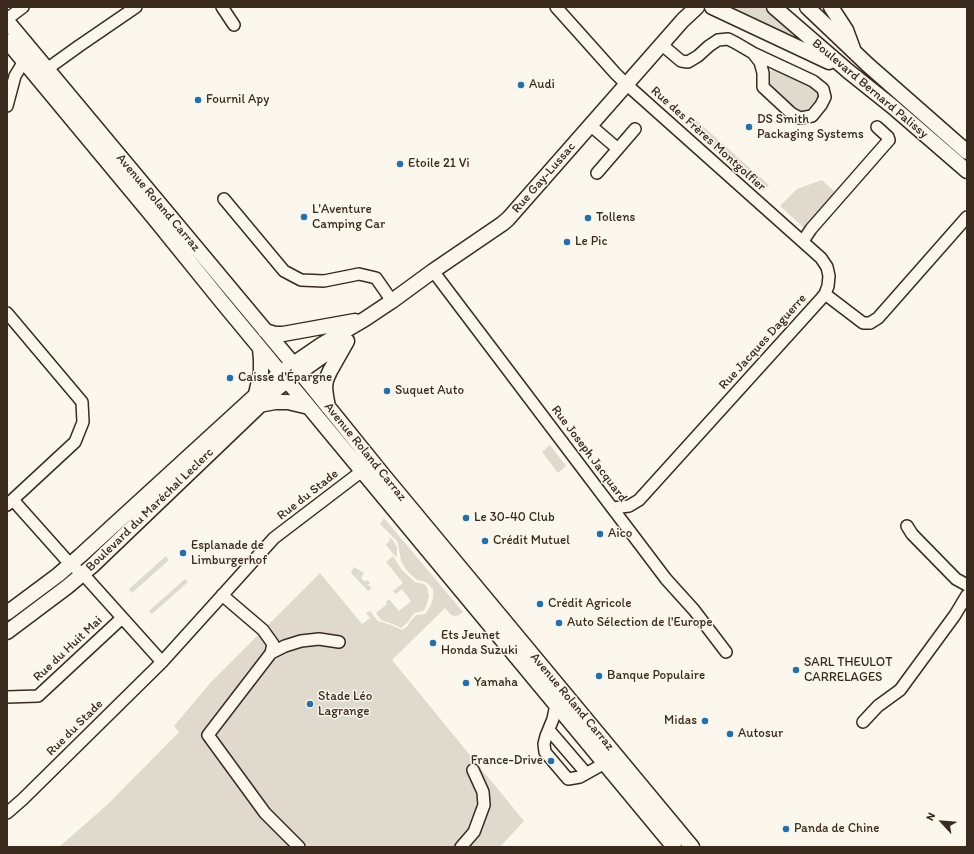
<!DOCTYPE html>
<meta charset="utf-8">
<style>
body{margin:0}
#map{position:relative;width:974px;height:854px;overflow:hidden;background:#fbf7ec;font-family:Itim,sans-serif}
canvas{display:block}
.frame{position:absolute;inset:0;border:8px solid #3b2a1e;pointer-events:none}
.north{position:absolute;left:922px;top:802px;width:40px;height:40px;-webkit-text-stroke:3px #fbf7ec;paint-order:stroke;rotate:296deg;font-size:11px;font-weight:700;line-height:16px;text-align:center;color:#3b2a1e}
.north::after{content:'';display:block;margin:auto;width:14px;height:18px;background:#3b2a1e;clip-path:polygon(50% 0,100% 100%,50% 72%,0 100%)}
</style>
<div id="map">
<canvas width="974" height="854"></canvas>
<div class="frame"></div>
<div class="north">N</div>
</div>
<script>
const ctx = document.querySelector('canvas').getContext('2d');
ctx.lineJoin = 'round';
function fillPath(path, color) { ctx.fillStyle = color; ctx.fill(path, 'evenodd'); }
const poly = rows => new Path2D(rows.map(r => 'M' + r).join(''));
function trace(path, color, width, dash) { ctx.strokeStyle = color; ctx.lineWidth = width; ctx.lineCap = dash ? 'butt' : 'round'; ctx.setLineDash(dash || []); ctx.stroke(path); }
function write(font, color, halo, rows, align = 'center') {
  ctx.font = font + ' Itim,sans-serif'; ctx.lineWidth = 3; ctx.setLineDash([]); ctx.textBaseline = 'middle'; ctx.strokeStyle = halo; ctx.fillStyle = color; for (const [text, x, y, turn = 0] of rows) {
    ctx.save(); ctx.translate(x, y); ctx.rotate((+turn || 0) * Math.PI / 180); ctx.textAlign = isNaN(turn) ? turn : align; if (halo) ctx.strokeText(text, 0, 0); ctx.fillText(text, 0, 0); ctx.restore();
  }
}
fillPath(poly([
 [724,7,763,7,811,48],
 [776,69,820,90,820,95,804,113,800,114,767,84,767,77,772,70],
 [696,120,769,185,763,191,691,128],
 [822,180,835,192,804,228,780,206,797,189],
 [550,445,566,466,558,473,542,452],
 [384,518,463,612,459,615,455,616,451,615,445,608,392,660,524,821,500,847,59,847,108,804,179,732,174,726,211,682,320,573,362,624,370,618,366,613,370,611,378,621,391,625,402,630,408,626,409,623,416,615,425,614,431,605,433,597,433,589,426,582,417,580,407,571,401,561,398,543,395,539,380,524],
 [389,537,393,540,397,548,397,556,396,557,386,545,390,540],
 [166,556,169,560,132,593,129,589],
 [393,556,401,569,415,582,424,584,427,587,429,597,425,609,423,611,414,613,407,623,401,628,393,624,381,620,376,613,387,604,386,602,389,599,399,611,411,601,402,589,396,594,393,591,403,583,386,562],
 [354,567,364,573,361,578,365,582,367,580,370,583,368,585,372,588,368,591,351,573],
 [185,579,188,582,152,614,149,611]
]), '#dfd9ce');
const minor = poly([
 [222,7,234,25],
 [556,7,615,73,626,84,821,258,827,267,829,276,828,286,825,294,820,300,639,500,629,506,613,508],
 [7,19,23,7],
 [661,44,681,61,688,62,698,56,709,46,718,40,728,39,736,43,753,53,813,81,823,89,825,97,821,105,812,116,800,118,791,113,763,87,763,73,760,62,753,53],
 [47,69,79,46,136,7],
 [7,106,15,76,24,61],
 [590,125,618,149],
 [597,173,635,129],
 [224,199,284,271,301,280,324,281,359,274,376,278,392,301],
 [803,241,811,229,889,140,888,137,877,127],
 [433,271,666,579,694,610,726,652],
 [825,294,863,323,870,323,878,318,967,217],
 [7,313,82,402,83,422,75,442,7,505],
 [13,500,70,564,83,574,162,662],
 [907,526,912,534,956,579,967,585],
 [222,595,263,630,273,644,271,653],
 [7,697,38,696,122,618],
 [556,704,553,719,546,736,544,744,545,752,568,779,580,777,605,763],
 [863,722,878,706,900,690,955,615,967,595],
 [549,730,586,773],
 [7,813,23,799,162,662,274,538,362,471],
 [299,847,265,813,208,735,271,653,285,646,301,641,319,639,339,642],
 [461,847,474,832,484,805,483,792,473,770]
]);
const major = poly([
 [712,7,829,62],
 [774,7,848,71,893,107,967,171],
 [807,7,868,65,967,152],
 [831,7,846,30,853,49],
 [7,21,304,377,384,476,692,847],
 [7,41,154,218,222,302,333,436,674,847],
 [265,331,275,334,283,334,355,321],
 [256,394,261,372,261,360,260,348],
 [259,405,275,402,288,402,309,407],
 [328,407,326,396,325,387,326,380,330,371,347,341],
 [7,613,58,575,80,556,280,373,321,345,365,319,392,301,433,271,502,224,508,219,683,20,697,7],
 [7,632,67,587,92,566,279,387,345,340]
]);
trace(minor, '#3b2a1e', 14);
trace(major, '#3b2a1e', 17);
trace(minor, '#fbf7ec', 11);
trace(major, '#fbf7ec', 14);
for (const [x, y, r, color] of [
 [521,85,4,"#1f6fb2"],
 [198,100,4,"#1f6fb2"],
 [749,127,4,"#1f6fb2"],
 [400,164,4,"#1f6fb2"],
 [304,217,4,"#1f6fb2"],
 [588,218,4,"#1f6fb2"],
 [567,242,4,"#1f6fb2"],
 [230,378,4,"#1f6fb2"],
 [387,391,4,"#1f6fb2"],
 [466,518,4,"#1f6fb2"],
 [600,534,4,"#1f6fb2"],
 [485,541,4,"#1f6fb2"],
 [183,553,4,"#1f6fb2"],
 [540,604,4,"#1f6fb2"],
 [559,623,4,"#1f6fb2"],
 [433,643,4,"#1f6fb2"],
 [796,670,4,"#1f6fb2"],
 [599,676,4,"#1f6fb2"],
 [466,683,4,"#1f6fb2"],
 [310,704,4,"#1f6fb2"],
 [705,721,4,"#1f6fb2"],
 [730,734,4,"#1f6fb2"],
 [551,761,4,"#1f6fb2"],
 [786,829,4,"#1f6fb2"]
]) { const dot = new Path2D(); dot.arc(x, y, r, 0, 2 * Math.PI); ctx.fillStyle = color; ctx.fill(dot); trace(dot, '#fbf7ec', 1.5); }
write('13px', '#3b2a1e', '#fbf7ec', [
 ["Audi",529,85],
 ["Fournil Apy",206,100],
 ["DS Smith",757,120],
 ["Packaging Systems",757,135],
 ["Etoile 21 Vi",408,164],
 ["L'Aventure",312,210],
 ["Camping Car",312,225],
 ["Tollens",596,218],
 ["Le Pic",575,242],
 ["Caisse d'Épargne",238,378],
 ["Suquet Auto",395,391],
 ["Le 30-40 Club",474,518],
 ["Aico",608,534],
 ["Crédit Mutuel",493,541],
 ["Esplanade de",191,546],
 ["Limburgerhof",191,561],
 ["Crédit Agricole",548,604],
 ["Auto Sélection de l'Europe",567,623],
 ["Ets Jeunet",441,636],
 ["Honda Suzuki",441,651],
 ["SARL THEULOT",804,663],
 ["CARRELAGES",804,678],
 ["Banque Populaire",607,676],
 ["Yamaha",474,683],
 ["Stade Léo",318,697],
 ["Lagrange",318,712],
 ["Midas",697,721,"right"],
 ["Autosur",738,734],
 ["France-Drive",543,761,"right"],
 ["Panda de Chine",794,829]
], 'left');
write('13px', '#3b2a1e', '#fbf7ec', [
 ["Boulevard Bernard Palissy",870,89,40],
 ["Rue des Frères Montgolfier",708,139,42],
 ["Rue Gay-Lussac",544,178,-49],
 ["Avenue Roland Carraz",158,203,50],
 ["Rue Jacques Daguerre",763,342,-48],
 ["Avenue Roland Carraz",365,452,51],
 ["Rue Joseph Jacquard",589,454,53],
 ["Rue du Stade",308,495,-38],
 ["Boulevard du Maréchal Leclerc",150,510,-44],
 ["Rue du Huit Mai",68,649,-43],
 ["Avenue Roland Carraz",572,702,50],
 ["Rue du Stade",75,728,-45]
]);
</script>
